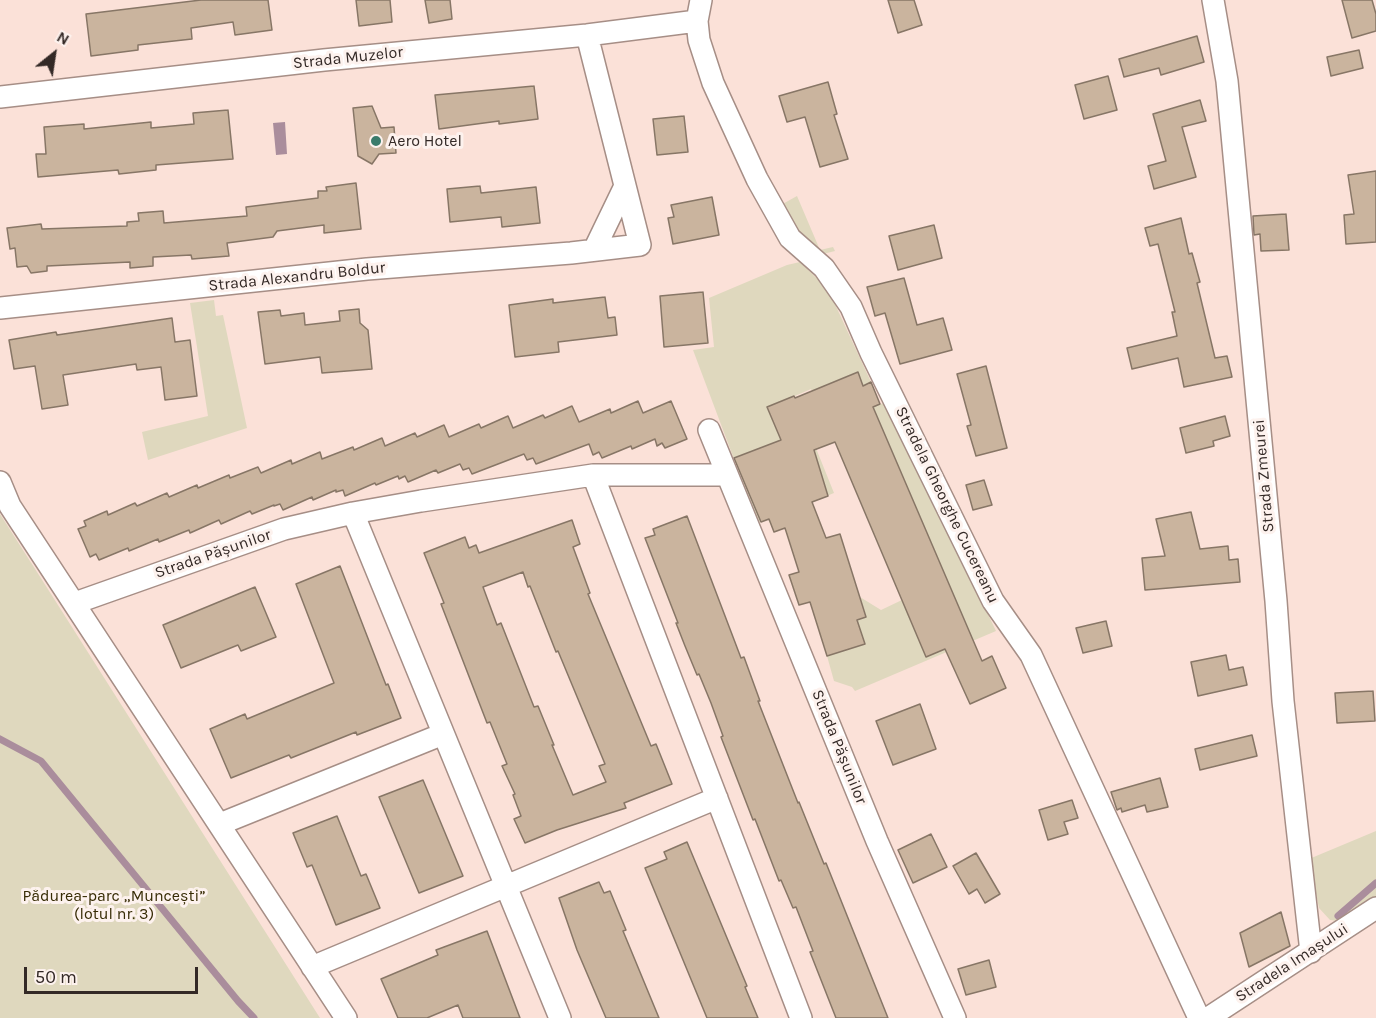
<!DOCTYPE html>
<meta charset="utf-8">
<style>
body{margin:0}
#map{position:relative;width:1376px;height:1018px;overflow:hidden;background:#fbe1d8;font-family:Karla,sans-serif}
canvas{display:block}
.north{position:absolute;left:24px;top:24px;width:60px;height:60px;-webkit-text-stroke:4px #fdf2ee;paint-order:stroke;rotate:30deg;font-size:16px;font-weight:700;line-height:24px;text-align:center;color:#332926}
.north::after{content:'';display:block;margin:auto;width:21px;height:27px;background:#332926;clip-path:polygon(50% 0,100% 100%,50% 72%,0 100%)}
.scale{position:absolute;left:24px;top:967px;width:174px;height:27px;box-sizing:border-box;border:3px solid #332926;border-top:0;padding-left:8px;font-size:18px;line-height:21px;white-space:nowrap;color:#332926;-webkit-text-stroke:4px #fdf2ee;paint-order:stroke}
</style>
<div id="map">
<canvas width="1376" height="1018"></canvas>
<div class="north">N</div>
<div class="scale">50 m</div>
</div>
<script>
const ctx = document.querySelector('canvas').getContext('2d');
ctx.lineJoin = 'round';
function fillPath(path, color) { ctx.fillStyle = color; ctx.fill(path, 'evenodd'); }
const poly = rows => new Path2D(rows.map(r => 'M' + r).join(''));
function trace(path, color, width, dash) { ctx.strokeStyle = color; ctx.lineWidth = width; ctx.lineCap = dash ? 'butt' : 'round'; ctx.setLineDash(dash || []); ctx.stroke(path); }
function write(font, color, halo, rows, align = 'center') {
  ctx.font = font + ' Karla,sans-serif'; ctx.lineWidth = 6; ctx.setLineDash([]); ctx.textBaseline = 'middle'; ctx.strokeStyle = halo; ctx.fillStyle = color; for (const [text, x, y, turn = 0] of rows) {
    ctx.save(); ctx.translate(x, y); ctx.rotate((+turn || 0) * Math.PI / 180); ctx.textAlign = isNaN(turn) ? turn : align; if (halo) ctx.strokeText(text, 0, 0); ctx.fillText(text, 0, 0); ctx.restore();
  }
}
fillPath(poly([
 [797,196,820,250,833,247,835,251,819,255,796,231,779,206],
 [800,262,828,289,871,382,863,386,857,372,812,391,811,389,795,396,834,493,812,502,817,515,774,532,768,519,758,523,693,350,714,347,709,298,787,265],
 [214,300,216,316,223,315,247,428,148,460,142,432,208,416,190,303],
 [887,402,996,631,855,691,852,687,834,681,827,656,865,644,857,620,866,616,860,597,881,610,902,600,971,637,873,407],
 [0,514,37,572,320,1018,0,1018],
 [1376,831,1376,900,1346,922,1330,920,1319,908,1309,859]
]), '#dfd8be');
fillPath(poly([
 [285,122,287,154,276,155,273,123]
]), '#aa8d9c');
trace(poly([
 [0,739,41,761,238,1001,254,1018],
 [1338,916,1376,883]
]), '#aa8d9c', 7);
const building = poly([
 [201,0,268,0,272,30,235,35,233,22,191,28,192,39,138,45,138,50,91,56,86,14,201,0],
 [356,0,390,0,392,22,359,26,356,0],
 [425,0,450,0,452,19,429,23,425,0],
 [888,0,914,0,922,25,898,33,888,0],
 [1342,0,1372,0,1376,14,1376,31,1352,38,1342,0],
 [1197,36,1204,62,1161,75,1159,68,1124,77,1119,59,1197,36],
 [1359,50,1363,68,1331,76,1327,57,1359,50],
 [1108,76,1117,110,1084,119,1075,85,1108,76],
 [828,82,837,114,834,115,848,159,820,167,805,117,787,122,779,96,828,82],
 [534,86,538,119,499,124,499,121,439,129,435,95,534,86],
 [1200,100,1206,121,1182,127,1196,177,1154,189,1148,166,1166,161,1153,114,1200,100],
 [372,106,381,128,394,127,396,153,379,154,372,164,358,156,353,108,372,106],
 [228,110,233,159,156,165,156,170,119,174,118,170,38,177,36,154,46,154,44,127,84,124,84,129,151,122,151,128,194,124,193,113,228,110],
 [684,116,688,152,657,155,653,119,684,116],
 [1376,171,1376,242,1346,244,1344,215,1354,214,1348,175,1376,171],
 [356,183,361,229,324,233,324,225,277,231,273,237,227,243,229,256,192,259,191,255,153,257,153,266,130,268,130,262,47,266,47,271,31,273,27,266,17,267,15,248,10,249,7,228,41,224,42,229,127,226,127,222,139,221,138,213,163,211,164,223,247,216,246,207,318,198,318,191,327,191,326,187,356,183],
 [480,186,481,193,536,187,540,223,502,227,501,217,450,222,447,189,480,186],
 [712,197,719,235,673,244,668,218,674,217,671,205,712,197],
 [1286,214,1289,250,1261,251,1260,234,1254,235,1253,216,1286,214],
 [1181,218,1189,254,1192,253,1200,282,1197,283,1215,358,1227,356,1232,377,1184,387,1178,358,1132,369,1127,348,1177,336,1172,312,1175,312,1158,244,1150,246,1145,228,1181,218],
 [934,225,942,258,898,270,889,236,934,225],
 [904,278,917,325,943,318,952,350,900,364,885,313,875,316,867,287,904,278],
 [703,292,708,343,664,347,660,296,703,292],
 [605,297,608,318,615,317,617,335,558,342,559,352,515,357,509,305,553,299,553,303,605,297],
 [359,309,360,323,368,330,372,369,322,373,320,357,265,364,258,312,280,310,281,316,304,313,305,325,340,321,339,311,359,309],
 [172,318,175,342,190,340,197,396,165,400,161,367,137,370,136,364,63,375,68,405,42,409,35,366,14,369,9,340,56,332,57,335,172,318],
 [986,366,1007,448,976,456,967,426,971,425,957,374,986,366],
 [858,372,863,386,871,382,880,404,873,407,982,661,992,656,1006,688,970,704,945,649,926,657,835,442,814,450,828,496,812,502,826,538,840,534,866,617,857,620,865,644,827,656,810,602,799,605,789,575,799,572,785,528,774,532,769,519,761,522,734,458,781,440,767,407,794,396,795,398,858,372],
 [638,401,643,413,671,401,687,439,665,448,662,443,657,446,655,439,632,449,631,446,602,458,599,452,593,455,589,444,536,464,533,458,527,460,524,454,472,474,469,468,463,470,460,464,438,473,436,470,408,482,405,476,399,479,398,476,376,485,375,483,345,496,343,490,336,492,336,490,313,500,312,497,283,510,280,504,274,506,274,505,252,514,250,511,221,524,219,520,190,533,189,530,159,542,158,539,129,551,128,548,99,560,96,554,90,557,78,529,86,526,84,521,107,511,108,515,135,503,137,506,167,493,169,497,197,485,198,488,229,475,230,478,258,467,261,473,291,460,292,464,320,452,322,459,353,447,354,450,382,438,385,446,415,433,417,437,444,425,449,437,479,424,481,428,508,416,513,428,543,415,545,418,572,406,579,422,610,409,611,413,638,401],
 [1225,416,1230,436,1213,441,1214,446,1186,453,1180,428,1225,416],
 [984,480,992,505,973,510,966,485,984,480],
 [1191,512,1200,549,1228,546,1229,560,1238,559,1240,582,1145,590,1142,558,1165,556,1156,519,1191,512],
 [687,516,741,658,744,657,760,701,758,701,798,803,799,802,824,864,826,863,888,1018,836,1018,810,952,813,951,796,907,793,908,781,880,779,881,755,819,753,820,721,737,723,736,711,703,699,674,697,675,685,646,676,623,678,623,645,538,655,535,653,529,687,516],
 [572,520,580,544,573,547,590,593,588,594,651,746,656,744,672,784,624,803,626,808,557,830,525,843,514,819,521,816,513,795,515,794,502,766,507,764,490,722,487,723,441,604,444,603,424,553,465,537,469,548,476,545,479,553,572,520],
 [523,572,528,587,530,586,556,652,558,651,605,764,599,766,606,782,573,795,552,745,554,745,538,706,534,707,501,623,497,625,483,587,523,572],
 [340,566,386,685,388,684,401,718,357,735,356,732,291,758,289,755,231,778,210,729,245,714,247,719,334,683,296,584,340,566],
 [255,587,276,637,241,651,238,645,181,668,163,625,255,587],
 [1106,621,1112,646,1083,653,1076,628,1106,621],
 [1226,655,1229,670,1243,667,1247,685,1198,696,1191,662,1226,655],
 [1373,691,1375,721,1337,723,1335,693,1373,691],
 [920,704,936,749,893,765,876,721,920,704],
 [1252,735,1257,756,1200,770,1195,749,1252,735],
 [1160,778,1168,807,1147,812,1145,805,1122,812,1121,808,1117,810,1111,792,1160,778],
 [423,780,463,876,419,893,379,797,423,780],
 [1072,800,1078,818,1064,822,1068,834,1048,840,1039,810,1072,800],
 [337,816,361,876,366,874,380,908,336,925,312,865,307,867,293,833,337,816],
 [931,834,947,867,913,883,898,850,931,834],
 [687,842,747,986,745,987,758,1018,707,1018,645,868,667,859,664,852,687,842],
 [976,853,1000,894,985,903,977,889,969,894,953,866,976,853],
 [599,882,604,893,610,891,626,930,623,931,659,1018,606,1018,577,950,559,898,599,882],
 [1281,912,1290,946,1249,967,1240,933,1281,912],
 [487,931,520,1018,463,1018,458,1005,427,1018,398,1018,381,979,438,955,436,950,487,931],
 [989,960,996,987,966,995,958,969,989,960]
]);
fillPath(building, '#cab49e');
trace(building, '#877666', 1.5);
const street = poly([
 [701,0,697,21,699,40,713,83,757,179,790,238,824,268,851,307,871,353,993,601,1031,655,1199,1018],
 [1213,0,1227,81,1276,601,1283,701,1311,952],
 [0,97,324,60,587,35,697,21],
 [594,250,624,188],
 [0,308,367,269,571,253,640,245,587,35],
 [709,430,877,841,955,1018],
 [593,475,801,1018],
 [0,482,10,506,346,1018],
 [353,513,560,1018],
 [75,603,284,529,353,513,421,501,593,475,727,475],
 [220,824,443,734],
 [312,967,717,798],
 [1208,1018,1376,908]
]);
trace(street, '#a68e86', 24);
trace(street, '#fff', 21);
for (const [x, y, r, color] of [
 [376,141,6,"#3a7b6b"]
]) { const dot = new Path2D(); dot.arc(x, y, r, 0, 2 * Math.PI); ctx.fillStyle = color; ctx.fill(dot); trace(dot, '#fdf2ee', 2); }
write('16px', '#332926', '#fdf2ee', [
 ["Strada Muzelor",348,58,-6],
 ["Strada Alexandru Boldur",297,277,-6],
 ["Strada Zmeurei",1264,476,-95],
 ["Stradela Gheorghe Cucereanu",947,505,64],
 ["Strada Pășunilor",213,554,-19],
 ["Strada Pășunilor",839,747,68],
 ["Stradela Imașului",1292,963,-33]
]);
write('16px', '#332926', '#fdf2ee', [
 ["Aero Hotel",388,141]
], 'left');
write('16px', '#372c05', '#fdf2ee', [
 ["Pădurea-parc „Muncești”",114,896],
 ["(lotul nr. 3)",114,914]
]);
</script>
